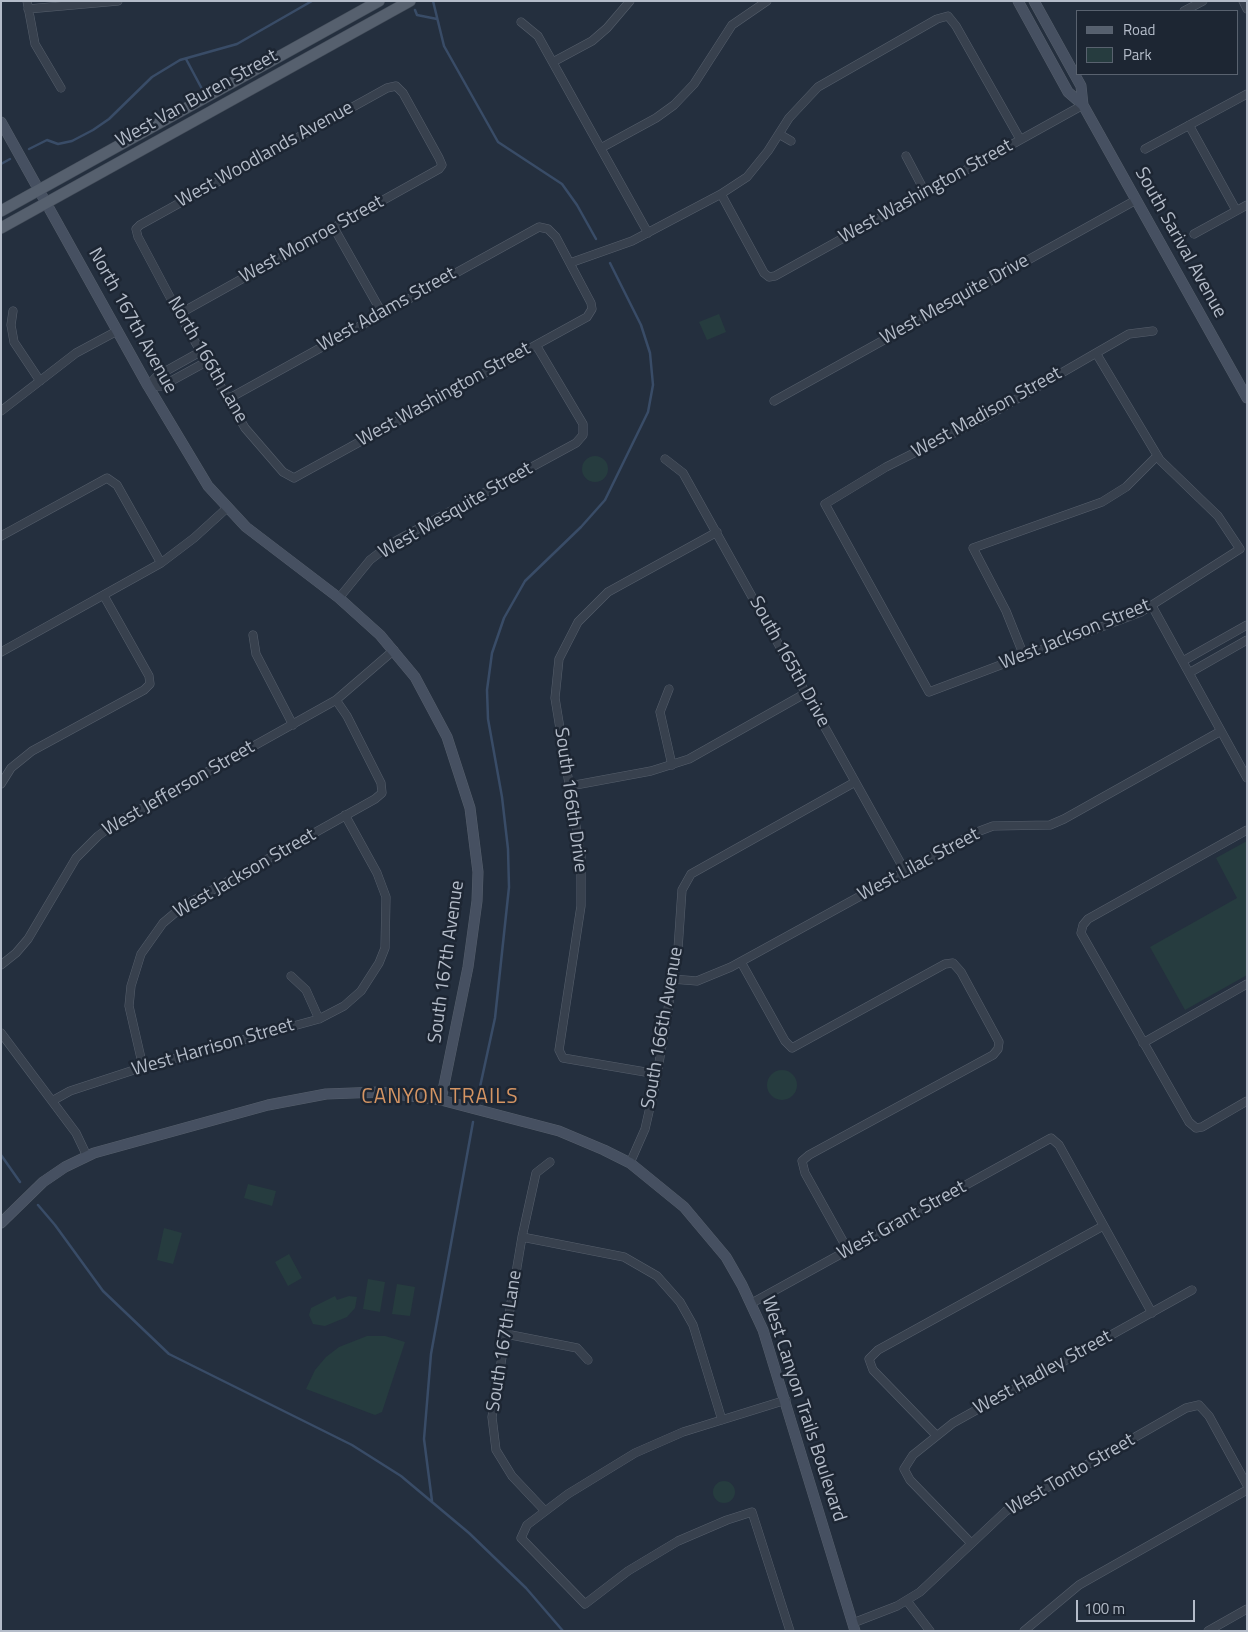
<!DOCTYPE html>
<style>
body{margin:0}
#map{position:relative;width:1248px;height:1632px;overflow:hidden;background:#242f3e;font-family:"Titillium Web",sans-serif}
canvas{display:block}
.frame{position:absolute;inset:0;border:2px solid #b4bcc9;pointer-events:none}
.legend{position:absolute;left:1076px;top:10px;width:162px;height:65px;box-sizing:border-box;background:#1d2633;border:1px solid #59626f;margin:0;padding:6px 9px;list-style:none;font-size:15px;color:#b4bcc9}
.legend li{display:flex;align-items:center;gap:10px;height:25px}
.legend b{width:25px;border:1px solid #59626f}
.scale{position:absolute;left:1076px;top:1600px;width:119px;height:22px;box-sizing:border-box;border:2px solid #b4bcc9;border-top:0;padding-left:6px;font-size:15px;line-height:18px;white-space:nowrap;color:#b4bcc9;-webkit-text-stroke:4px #1d2633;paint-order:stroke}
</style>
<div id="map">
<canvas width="1248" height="1632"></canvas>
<div class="frame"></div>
<ul class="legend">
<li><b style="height:6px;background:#56606e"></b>Road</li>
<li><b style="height:14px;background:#263c3f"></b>Park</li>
</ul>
<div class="scale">100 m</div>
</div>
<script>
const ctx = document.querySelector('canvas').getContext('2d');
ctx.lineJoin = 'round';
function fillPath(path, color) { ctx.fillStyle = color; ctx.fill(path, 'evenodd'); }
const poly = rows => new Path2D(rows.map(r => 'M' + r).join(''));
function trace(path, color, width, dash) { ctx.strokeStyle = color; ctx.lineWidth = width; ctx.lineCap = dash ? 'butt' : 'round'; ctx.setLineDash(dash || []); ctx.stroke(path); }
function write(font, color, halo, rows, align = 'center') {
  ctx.font = font + ' "Titillium Web",sans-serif'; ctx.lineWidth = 5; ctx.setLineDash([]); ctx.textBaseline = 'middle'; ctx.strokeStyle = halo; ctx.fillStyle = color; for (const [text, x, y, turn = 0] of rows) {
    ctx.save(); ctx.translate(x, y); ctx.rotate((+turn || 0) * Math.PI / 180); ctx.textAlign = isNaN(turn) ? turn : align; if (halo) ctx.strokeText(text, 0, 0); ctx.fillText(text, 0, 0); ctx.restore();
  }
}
fillPath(poly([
 [719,314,726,332,707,340,699,322],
 '582 469a13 13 0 1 1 26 0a13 13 0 1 1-26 0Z',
 [1247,841,1247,975,1185,1010,1150,947,1237,898,1216,858],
 '767 1085a15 15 0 1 1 30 0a15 15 0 1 1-30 0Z',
 [248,1184,276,1191,272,1206,244,1198],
 [164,1228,182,1233,173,1264,157,1260],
 [289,1254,302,1278,288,1286,275,1262],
 [368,1279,385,1282,380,1312,363,1309],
 [397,1284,415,1287,410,1316,392,1314],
 [335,1296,337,1300,349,1296,357,1297,355,1308,347,1317,325,1326,313,1324,309,1315,311,1308],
 [367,1336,385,1336,405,1342,382,1412,375,1415,306,1389,315,1370,326,1357,339,1347],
 '713 1492a11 11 0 1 1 22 0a11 11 0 1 1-22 0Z'
]), '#263c3f');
trace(poly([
 [433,1,444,46,498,142,562,184,577,205,596,239],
 [415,10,417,15,437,19],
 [186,59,202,89],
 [29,149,47,140,58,144,72,141,93,130,109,119,152,77,180,60,237,44,312,1],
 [1,164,10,159],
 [478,1096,495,1018,509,887,508,849,502,797,488,719,487,690,492,653,504,618,525,581,581,527,605,500,648,412,653,385,650,353,641,325,610,263],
 [1,1155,20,1182],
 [38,1205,55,1225,103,1291,169,1354,352,1445,401,1476,469,1533,526,1588,563,1631],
 [432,1501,424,1439,431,1354,473,1122]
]), '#394c67', 2.5);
const street = poly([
 [27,1,35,44,61,88],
 [1243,1,1247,9],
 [28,9,118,1],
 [1184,11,1203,1],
 [521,22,538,36,648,233],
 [553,62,592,41,607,28,630,1],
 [1189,125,1236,210],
 [779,134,791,141],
 [601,148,656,118,674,105,694,84,732,25,767,1],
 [1145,149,1247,94],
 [906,156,925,192],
 [721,194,764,273,769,277,775,276,1083,105],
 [334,228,382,313],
 [1194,234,1247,205],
 [570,263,632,241,721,194,747,177,768,151,789,118,818,87,937,19,948,16,956,26,1020,139],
 [13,311,11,325,14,342,40,381],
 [179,314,439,169,442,165,439,158,403,93,396,86,387,88,140,225,136,229,138,237,179,314,228,399,245,428,283,472,294,478,303,473,587,317,592,309,591,303,556,237,548,229,539,227,228,399],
 [1096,353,1160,460,1218,516,1240,549,1141,612,929,692,825,504,886,467,982,419,1096,353,1129,334,1153,331],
 [148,386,162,386,206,362],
 [148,386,157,376,200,352],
 [774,401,1136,200],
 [1,411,76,353,117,331],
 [665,459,683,473,905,871],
 [1,536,107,478,117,485,161,563],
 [339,598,370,560,392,543,576,443,583,435,583,424,536,345],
 [1152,606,1247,778],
 [253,635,256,654,293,725],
 [1,652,161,563,194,538,227,508],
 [1024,656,1006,611,973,548,1102,502,1126,487,1157,456],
 [1183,661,1247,625],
 [1189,673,1247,640],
 [669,689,660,712,672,765],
 [1,784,11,768,32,751,144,690,150,684,149,676,104,596],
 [570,786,651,771,689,759,806,693],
 [1247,830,1088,919,1083,925,1081,933,1189,1122,1196,1128,1202,1127,1247,1101],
 [741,962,785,1041,792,1048,945,964,953,963,961,972,999,1042,998,1049,993,1055,809,1155,802,1161,805,1173,849,1252],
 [1,965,16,953,28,939,76,858,98,836,114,824,336,700,394,650],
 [291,976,306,990,319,1019],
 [672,979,697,981,731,967,977,832,993,826,1050,825,1064,819,1221,731],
 [1,1033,76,1133,87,1156],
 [1143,1043,1247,984],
 [143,1067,129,1006,131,986,141,954,163,923,182,907,375,799,382,793,381,783,347,716,336,700],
 [657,1074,563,1058,559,1050,581,906,581,857,555,698,559,659,578,622,608,592,717,532],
 [52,1101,70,1091,143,1067,319,1019,344,1006,361,991,379,963,385,948,386,897,377,873,345,815],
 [630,1163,645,1129,656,1081,678,949,682,890,691,874,855,782],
 [522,1237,624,1257,657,1276,680,1302,693,1325,722,1420],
 [752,1303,1051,1138,1059,1145,1152,1313],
 [506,1334,577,1348,588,1360],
 [786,1400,683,1432,635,1453,568,1494,527,1525,521,1538,585,1604,628,1571,678,1541,727,1520,752,1512,790,1631],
 [936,1435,873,1370,869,1359,878,1350,1103,1226],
 [545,1511,512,1476,496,1450,492,1417,522,1237,536,1173,550,1162],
 [971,1543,910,1480,904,1469,913,1455,953,1423,1192,1290],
 [907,1601,930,1631],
 [853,1623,897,1606,920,1592,1006,1511,1186,1408,1199,1405,1209,1416,1247,1485],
 [1024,1631,1079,1585,1247,1490],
 [1208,1631,1247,1609]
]);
const secondary = poly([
 [1018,1,1068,92,1083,105,1247,398],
 [1034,1,1081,86,1083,105],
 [1,122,148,386,208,486,246,527,339,598,380,635,415,677,447,737,470,808,478,872,477,901,468,967,441,1100],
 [1,1223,43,1182,65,1167,94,1153,268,1105,326,1094,380,1092,441,1100,559,1131,604,1150,630,1163,684,1207,726,1257,742,1285,763,1330,855,1631]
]);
const primary = poly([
 [1,211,379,1],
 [1,228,410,1]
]);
trace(street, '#565f6c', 9);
trace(secondary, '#565f6c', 11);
trace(primary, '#414a57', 12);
trace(street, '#38414e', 8);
trace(secondary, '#465061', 10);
trace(primary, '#56606e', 11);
write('19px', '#b4bcc9', '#1d2633', [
 ["West Van Buren Street",197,99,-29],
 ["West Woodlands Avenue",265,155,-29],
 ["West Washington Street",926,192,-29],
 ["West Monroe Street",312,240,-29],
 ["South Sarival Avenue",1180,243,61],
 ["West Mesquite Drive",955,300,-29],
 ["West Adams Street",387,310,-29],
 ["North 167th Avenue",132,321,61],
 ["North 166th Lane",207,360,60],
 ["West Washington Street",444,395,-29],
 ["West Madison Street",987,413,-29],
 ["West Mesquite Street",456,511,-30],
 ["West Jackson Street",1075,635,-22],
 ["South 165th Drive",789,662,61],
 ["West Jefferson Street",179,789,-30],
 ["South 166th Drive",570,800,82],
 ["West Lilac Street",919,865,-28],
 ["West Jackson Street",245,874,-30],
 ["South 167th Avenue",447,962,-82],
 ["South 166th Avenue",663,1028,-80],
 ["West Harrison Street",213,1048,-16],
 ["West Grant Street",902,1221,-29],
 ["South 167th Lane",505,1341,-81],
 ["West Hadley Street",1043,1373,-29],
 ["West Canyon Trails Boulevard",803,1409,72],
 ["West Tonto Street",1071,1475,-30]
]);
ctx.letterSpacing = '1px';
write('21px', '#d59563', '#1d2633', [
 ["CANYON TRAILS",440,1098]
]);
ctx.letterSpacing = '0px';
</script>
